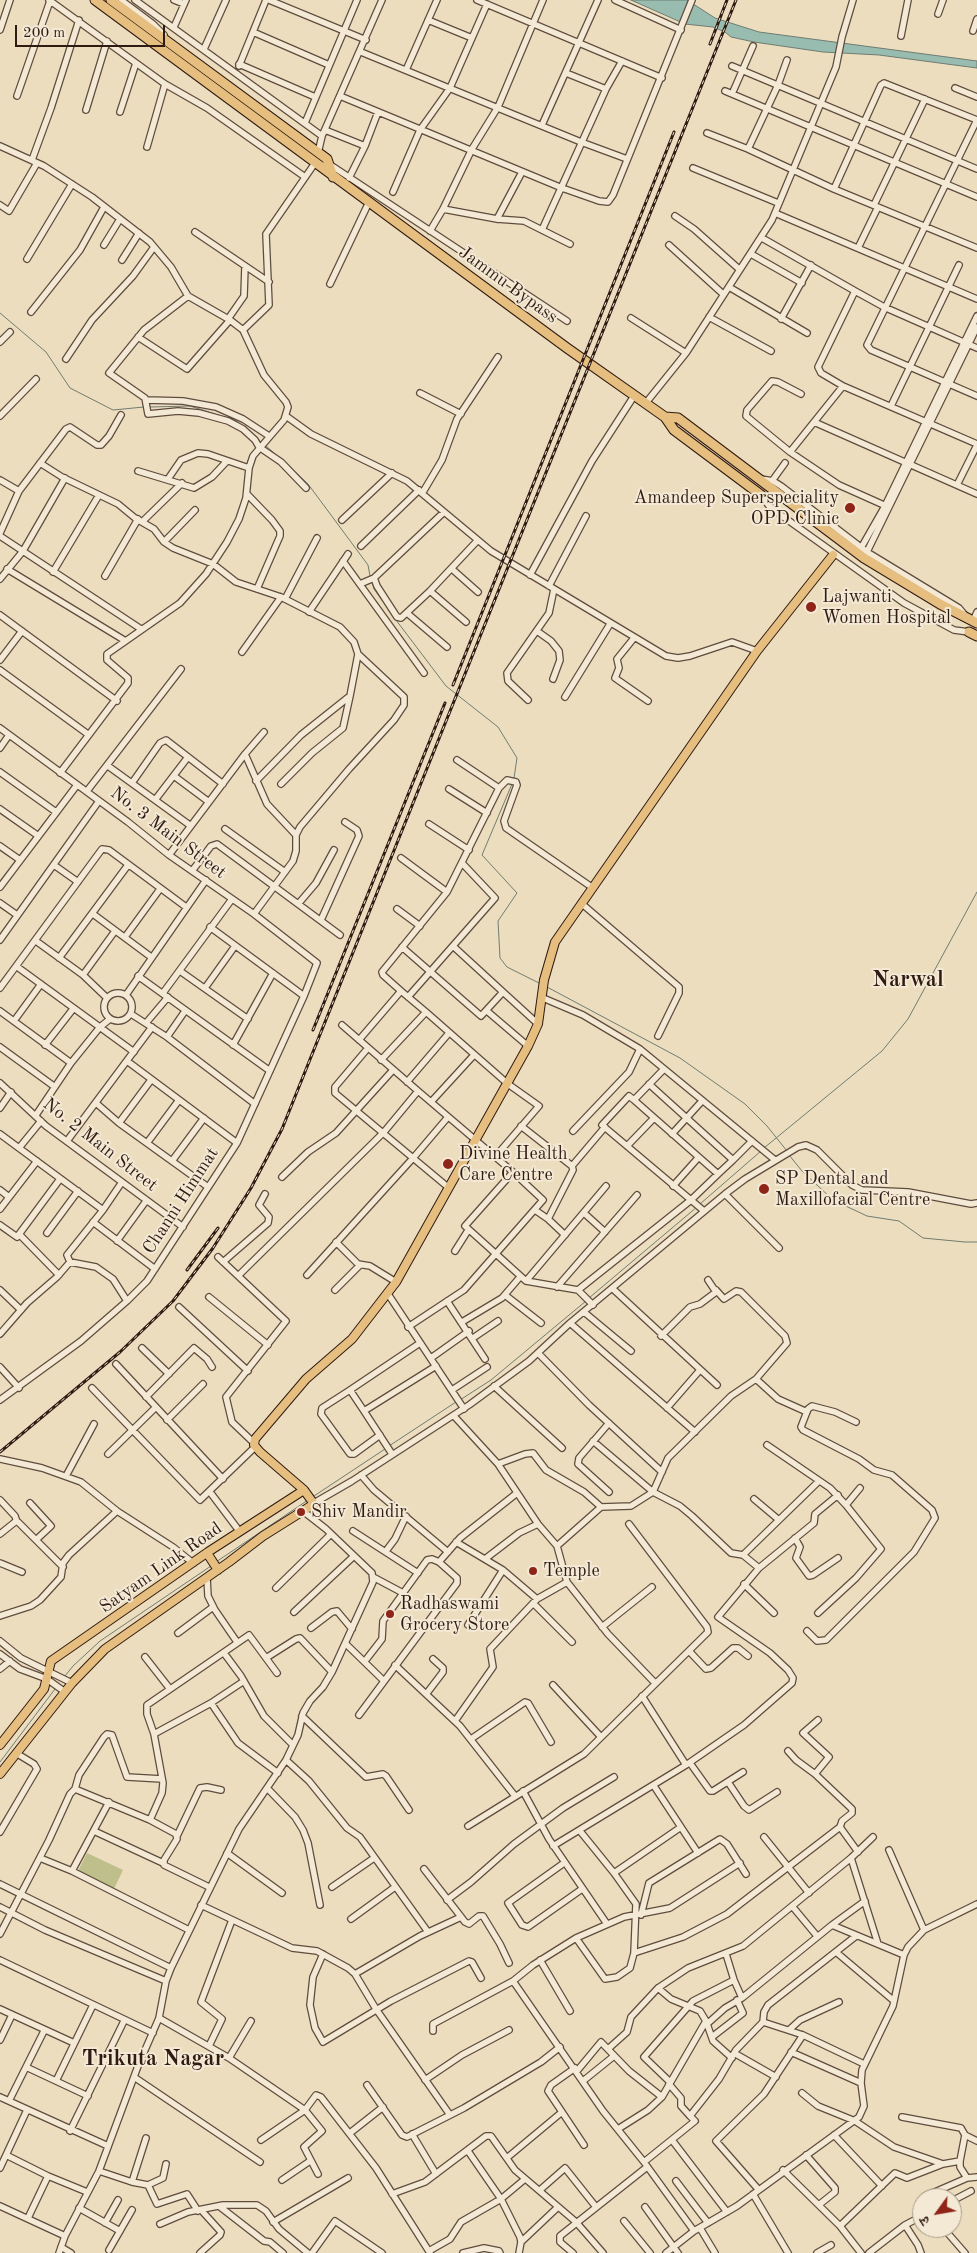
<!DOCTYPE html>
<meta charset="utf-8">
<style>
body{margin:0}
#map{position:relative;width:977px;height:2253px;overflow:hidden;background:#ecddbe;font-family:"Old Standard TT","Noto Serif Devanagari",serif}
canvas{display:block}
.north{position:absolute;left:912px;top:2188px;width:50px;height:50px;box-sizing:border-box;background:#f3e9d5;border:1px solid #a59787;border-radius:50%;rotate:238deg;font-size:14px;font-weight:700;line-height:20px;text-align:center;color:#301b13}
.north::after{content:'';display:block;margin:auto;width:18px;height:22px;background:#8f2418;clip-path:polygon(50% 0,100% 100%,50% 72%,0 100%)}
.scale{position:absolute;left:15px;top:25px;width:150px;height:22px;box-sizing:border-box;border:2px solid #301b13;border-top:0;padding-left:6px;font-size:15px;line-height:18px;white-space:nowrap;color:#301b13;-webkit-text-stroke:4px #f3e9d5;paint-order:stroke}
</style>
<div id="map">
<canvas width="977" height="2253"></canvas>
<div class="north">उ</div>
<div class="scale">200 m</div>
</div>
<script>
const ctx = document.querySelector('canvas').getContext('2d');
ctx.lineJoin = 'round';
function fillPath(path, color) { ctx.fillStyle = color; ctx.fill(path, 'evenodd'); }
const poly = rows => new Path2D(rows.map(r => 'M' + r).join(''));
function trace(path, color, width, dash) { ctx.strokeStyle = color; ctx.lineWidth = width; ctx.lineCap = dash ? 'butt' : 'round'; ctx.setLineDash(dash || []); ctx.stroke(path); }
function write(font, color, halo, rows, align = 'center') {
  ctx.font = font + ' "Old Standard TT",serif'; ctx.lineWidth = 4; ctx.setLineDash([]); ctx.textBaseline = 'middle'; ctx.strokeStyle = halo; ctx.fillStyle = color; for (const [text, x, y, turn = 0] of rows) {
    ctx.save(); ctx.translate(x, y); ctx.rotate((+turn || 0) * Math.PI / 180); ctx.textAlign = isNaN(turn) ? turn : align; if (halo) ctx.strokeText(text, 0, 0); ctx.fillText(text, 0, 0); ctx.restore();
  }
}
fillPath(poly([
 [87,1853,123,1870,113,1891,77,1873]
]), '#bfbf8c');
const water = poly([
 [631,0,687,0,715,18,759,32,977,61,977,68,879,55,823,52,754,42,731,37,725,32,713,27,685,24,631,0]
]);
fillPath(water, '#99bcb0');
trace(water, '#6f7c71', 1);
trace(poly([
 [0,313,46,352,70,388,113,410,144,407],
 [150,407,190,406,235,420,240,424],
 [255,436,261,442],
 [266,446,282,460],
 [287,464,308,484,368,565,370,576],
 [372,582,374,589,389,610],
 [396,620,446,686,498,727,517,758,514,778],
 [512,784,482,855,517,893,498,921,500,958,507,967,539,983],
 [547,987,680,1058,745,1104,767,1126,787,1151],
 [764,1148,882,1051,908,1019,977,892],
 [789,1155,802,1171,833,1200,867,1216,899,1221,923,1238,965,1242,977,1242],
 [700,1204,761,1151],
 [589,1298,697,1207],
 [460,1400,491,1380,586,1301],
 [389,1446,456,1402],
 [314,1496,385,1449],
 [216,1562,308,1500],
 [65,1676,73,1666,100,1641,211,1566],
 [0,1762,55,1689]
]), '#6f7c71', 1);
const minor = poly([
 [49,0,165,84,207,108,305,177],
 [121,0,153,24,164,35],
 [135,0,322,136],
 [174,0,184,4],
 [269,0,366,40],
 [477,0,662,78],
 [615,0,681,30],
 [938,14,943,0],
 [428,20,472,38],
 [174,27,186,0],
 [0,30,10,0],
 [973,31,977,19],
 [253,32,329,65],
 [901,36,908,0],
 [204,49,226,0],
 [361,52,581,142,627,159],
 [239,64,315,97],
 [239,66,266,0],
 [732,66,977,169],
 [406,70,437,0],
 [566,73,606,89],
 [955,88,977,97],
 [725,91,977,197],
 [732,94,753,46],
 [17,96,50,1],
 [340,96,562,188,599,201,608,202,613,195,692,0],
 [86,110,107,41],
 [120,112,136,63],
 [977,120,867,345,871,350,977,396],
 [305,123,357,0],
 [542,125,598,0],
 [325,130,365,146],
 [707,133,748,149,834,189,977,248],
 [0,146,44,166,92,197,150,242,171,267,188,296,230,320,243,330,264,375,286,402,288,407,284,420,253,456,249,468,246,498,239,519,227,542,206,574,180,603,107,654,107,660,128,678,128,683,60,773],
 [147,147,165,84],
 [748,149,778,85,787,60],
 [318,153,322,136,382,0],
 [32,160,51,108,79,20],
 [329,164,567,321],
 [693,168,778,203],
 [349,178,365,146,378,112],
 [834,189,881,85,884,83,977,120],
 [393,192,420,130,450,88,487,4],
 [0,205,9,211,37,163],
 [874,205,925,99],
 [443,209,497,219,524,221,570,244],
 [775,213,977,299],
 [675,216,694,229,739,269],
 [497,219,522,172],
 [542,230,606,89,622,61],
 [430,231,443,209,472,149,498,107,543,0],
 [195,232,269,282],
 [762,238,855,291,818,367,821,373,843,386,790,452],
 [104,245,120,219],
 [669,245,723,294],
 [858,248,878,207],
 [751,254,802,283],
 [27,259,72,184],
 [122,260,139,233],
 [330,284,369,202],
 [729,287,807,333],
 [855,291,884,307,977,348],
 [188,296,144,330,109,373,145,398,148,414,178,411,199,413,228,421,243,429,255,440,259,447,281,462,306,488],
 [31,312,80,250,104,207],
 [709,317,771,351],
 [631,318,686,353],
 [228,319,244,296,245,266],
 [781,319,811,265],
 [243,330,269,305,266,234,315,163],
 [138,337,187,369,230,320],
 [0,342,10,332],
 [66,359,92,320,133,276,154,247],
 [843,386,977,444],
 [420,393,461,414],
 [801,394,778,382,772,381,747,410,746,416,790,452,839,485,886,506],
 [146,400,183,401,216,407,243,419,269,436],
 [645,404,686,353,772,220,836,67,842,37,853,0],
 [891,406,959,265],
 [0,416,36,379],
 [286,416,311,434,407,481,491,551,666,656,678,658,690,656,732,642,757,651],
 [814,422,977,494],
 [40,463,62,477,118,504,135,518,154,529,164,542,173,548,213,564,236,582,281,597,340,627,354,642,358,654,404,697,404,705,394,720,349,769,300,827,296,835,296,851,293,861,254,914],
 [138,471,194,488,212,477,227,461],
 [168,479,181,460,198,453,208,454,249,468],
 [761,479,773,481,781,486,867,552,959,608,964,614],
 [0,480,19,491],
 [772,481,785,463],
 [957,485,977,445],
 [423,492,442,460,457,419,498,357],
 [247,494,272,520,280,531,280,536,257,589],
 [761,495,769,506,785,518,904,603,954,630,969,632],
 [342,520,392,473],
 [143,521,182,483],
 [0,533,19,491,66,429,70,427,97,445,101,445,109,436,121,415],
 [0,536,141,629],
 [164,542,195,510],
 [361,546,419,490],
 [861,548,885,506,977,316],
 [864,558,977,327],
 [343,561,424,673],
 [7,569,124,640],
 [452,569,478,592],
 [53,572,99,495],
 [530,575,592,461,634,396],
 [105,576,138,519],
 [374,578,377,586,397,617,401,618,430,591,477,541],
 [0,579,23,551,65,478],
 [360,584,374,578,443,513],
 [549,586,586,516],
 [430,591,466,622],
 [285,599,317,538],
 [309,612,348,554],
 [407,613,447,647],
 [0,615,117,701],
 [973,621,977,612],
 [537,631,551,641,559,651,560,660,553,679],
 [634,638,617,659,619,668,615,678,648,701],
 [242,652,281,597],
 [0,660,22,631],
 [0,670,89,735],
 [565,697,610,624],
 [528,700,508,681,507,673,549,613,554,589],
 [0,728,128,822,169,855,254,914,317,963,304,996,237,1143,147,1281,127,1301,81,1341,0,1400],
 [0,748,9,735],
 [245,754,264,732],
 [457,760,499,788],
 [108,766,191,826],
 [0,772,56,812],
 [174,776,209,802],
 [256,781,301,735,350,696,358,654],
 [132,783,160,743,166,740,223,784],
 [281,784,312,753,343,728,350,696],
 [449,789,487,813],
 [87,791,181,669],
 [155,800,188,757],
 [0,809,37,835],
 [429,824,469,850],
 [225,829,285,872],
 [0,846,20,860],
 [169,855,245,754,267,804,296,835],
 [54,865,78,882],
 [192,871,211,846,217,844,340,935],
 [0,887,77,785],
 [447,892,499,788,507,780,516,782,517,785,504,821,506,828,593,888],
 [0,903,17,915],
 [299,903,316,883,334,850],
 [581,903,679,987,679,993,658,1036],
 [397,909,420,926],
 [93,914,151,957],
 [321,920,359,836,357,830,345,822],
 [210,927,304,996],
 [125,937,160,889],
 [0,940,99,801],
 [36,941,83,975,107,998],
 [402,947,481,1016,503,992,454,947],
 [59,958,128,865],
 [16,966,134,1052],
 [180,971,248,1019],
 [83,975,115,931],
 [138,976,270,1071],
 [0,988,102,849,109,850,186,907],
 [205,988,235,946],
 [401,991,383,975,382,972,447,892,401,858],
 [503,992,538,1024],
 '104 1007a14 14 0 1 1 28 0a14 14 0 1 1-28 0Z',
 [163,993,232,899],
 [126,995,206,880],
 [408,997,495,898,462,863],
 [543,998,583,1015,640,1049,775,1160],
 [0,1011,71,1063],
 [487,1011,528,1046],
 [426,1012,508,1084,539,1106,495,1157],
 [131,1014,167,1037,255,1104],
 [14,1021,41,984],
 [146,1023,168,997],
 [342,1025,418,1091],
 [167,1037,185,1011],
 [359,1040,401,991,426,1012,381,1060],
 [45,1045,73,1009],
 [233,1045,273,973],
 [0,1047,55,1087],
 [368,1048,335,1087,335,1093,449,1188],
 [127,1061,237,1143],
 [407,1082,449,1033],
 [0,1083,46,1126,183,1227],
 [649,1084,733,1160,718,1174],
 [634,1100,629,1096,602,1125,691,1200,718,1174,634,1100,664,1069],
 [431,1102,474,1055],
 [96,1103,119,1123,208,1187],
 [0,1108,11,1092],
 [36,1115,71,1063,100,1027,110,1019],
 [119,1123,151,1080],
 [521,1126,572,1166,605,1127],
 [573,1131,629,1072,640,1049],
 [0,1134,103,1210,122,1182],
 [672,1134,702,1101],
 [67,1141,152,1027],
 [147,1143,179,1100],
 [627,1146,654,1118],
 [19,1148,41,1121],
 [733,1160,752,1141],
 [172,1161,204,1118],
 [282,1177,308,1152,336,1133,393,1070],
 [673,1186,698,1158],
 [0,1190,9,1197],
 [725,1194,779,1248],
 [0,1209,37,1161],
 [103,1210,67,1255,70,1262,96,1267,113,1279,127,1301],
 [535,1210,548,1219,565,1235],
 [584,1213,605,1232],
 [548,1219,573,1170,572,1166],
 [93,1222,155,1269],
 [0,1225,17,1237,60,1179],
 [47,1233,78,1191],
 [19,1234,59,1275],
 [117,1241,146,1201],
 [336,1242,358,1264,370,1266,396,1282],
 [455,1251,467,1232,470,1231],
 [218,1257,286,1321,226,1397,232,1422,254,1443],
 [223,1262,268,1223,269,1217,259,1205,265,1194],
 [239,1275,384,1132,418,1091,513,1172,465,1226,526,1281,578,1290,593,1305],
 [307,1275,414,1157,448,1117],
 [526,1281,606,1186],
 [557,1287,637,1195],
 [613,1289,717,1385],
 [0,1290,21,1310],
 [335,1290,360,1265],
 [578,1290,691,1200,704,1211],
 [388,1294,464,1409],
 [505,1295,541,1323],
 [209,1297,268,1345],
 [447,1301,485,1359],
 [179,1307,248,1371],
 [584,1312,631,1351],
 [462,1322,502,1298,520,1277],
 [570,1323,695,1432],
 [408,1327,464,1290,543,1200,513,1172],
 [0,1334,27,1303,57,1277,70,1262],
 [661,1336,690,1307,700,1304,716,1292,708,1280],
 [473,1338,498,1321],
 [142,1348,169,1374],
 [538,1353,589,1405,662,1472],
 [431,1358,469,1331],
 [116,1364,223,1479],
 [0,1367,19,1388],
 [756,1379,778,1399,807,1412],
 [494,1386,562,1448],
 [92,1388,200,1500,255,1447],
 [350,1390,322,1408,321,1414,350,1454,354,1454,380,1435],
 [452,1390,487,1367],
 [146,1397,194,1348,207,1359,212,1367],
 [667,1408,700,1370],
 [364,1411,350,1390,420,1343],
 [454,1416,498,1464,538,1524,557,1546,567,1582,608,1634,655,1683],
 [167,1420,203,1384],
 [609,1423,579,1458,578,1464,609,1492],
 [593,1441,653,1492,680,1506,692,1516,731,1553,743,1555,759,1568],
 [767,1445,830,1488,846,1505,860,1488],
 [108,1454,155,1408],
 [392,1454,364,1411,436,1366],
 [0,1459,42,1468,81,1482,117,1511,173,1547,193,1563],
 [498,1464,525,1454,533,1453,546,1470,584,1492,601,1507,631,1506,653,1492,668,1458,731,1396,756,1379,787,1343,785,1336,741,1292,736,1291,724,1299,716,1290],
 [361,1475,374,1490,448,1552],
 [66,1476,94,1424],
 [210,1492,240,1532],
 [754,1499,779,1520],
 [0,1500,15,1516,17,1522],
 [30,1503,51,1526,37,1539],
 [314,1503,352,1481,469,1405,529,1361,570,1323,725,1194,745,1179,798,1147,806,1145,817,1150,852,1185,862,1190,908,1192,971,1204,977,1203],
 [353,1531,418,1573],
 [0,1534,15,1522,18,1522,63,1567],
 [795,1538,800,1547,796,1558,809,1576,813,1575,838,1558],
 [456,1542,503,1570,468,1625],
 [557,1546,601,1507],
 [386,1551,395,1539,406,1516],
 [743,1555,819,1481],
 [485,1559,519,1533,538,1524],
 [0,1563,22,1572],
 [503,1570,537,1599],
 [373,1577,403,1593],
 [207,1578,208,1596,214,1608],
 [744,1584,774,1613],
 [276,1588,331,1534],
 [533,1603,572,1642],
 [294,1612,354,1556],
 [818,1613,856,1578,881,1549,846,1505],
 [0,1616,31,1606,40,1600,61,1577,63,1563,69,1555,117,1511],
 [602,1627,652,1587],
 [311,1628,332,1612,337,1611,352,1629],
 [807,1631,817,1641,826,1640,914,1552,935,1518,932,1510,892,1475,874,1470,859,1459,803,1430,801,1427,808,1409,812,1406,835,1412,856,1422],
 [178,1633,213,1607,237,1642],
 [0,1641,21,1658,72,1683],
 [346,1644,383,1680],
 [689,1651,706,1669,711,1668,733,1648,738,1648,748,1656],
 [224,1653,241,1676,264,1716,293,1745],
 [0,1654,20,1669,47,1679,65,1692],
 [145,1657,170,1689],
 [266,1658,296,1639,300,1638,332,1672],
 [365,1661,382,1639,383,1621,427,1560,432,1559,439,1562,460,1538,517,1493],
 [395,1665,460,1726,515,1796],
 [0,1669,10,1661],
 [553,1685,601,1737],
 [427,1693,443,1672,443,1668,433,1659],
 [211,1703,238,1743,278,1773],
 [359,1715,457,1583,457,1578,439,1562],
 [302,1716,366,1777,383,1774,386,1776,409,1810],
 [455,1721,493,1667,490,1649,537,1599,567,1582],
 [154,1734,211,1703,244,1681],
 [471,1739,525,1702,528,1703,551,1742],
 [788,1751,796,1760,815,1774,852,1809,852,1813,842,1821,840,1827,858,1852],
 [286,1760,309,1781,347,1828,360,1837,428,1932],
 [690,1763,710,1791,713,1791,743,1772],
 [686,1765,744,1725,792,1683,793,1678,788,1670,770,1653,718,1617,759,1568,814,1523,815,1514,838,1495],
 [815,1774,829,1757,803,1733,818,1720],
 [728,1782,744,1806,749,1810,777,1792],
 [654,1786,698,1853],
 [267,1788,295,1817,303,1830,308,1843,320,1905],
 [75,1789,150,1820,176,1834,177,1839,164,1860,164,1865,209,1887],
 [523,1791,549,1839,607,1924],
 [150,1820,162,1793,163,1783,154,1734,147,1714,147,1705,249,1635,277,1673],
 [468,1826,584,1754,708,1632,707,1627,629,1524],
 [94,1831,163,1863],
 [0,1832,37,1769,34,1764,16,1753],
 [177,1836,200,1788,207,1787,221,1790],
 [764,1837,809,1893],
 [553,1846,686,1765,642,1696],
 [889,1850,924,1930],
 [227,1853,282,1893],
 [40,1858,72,1871,189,1930],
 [851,1858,878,1944],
 [564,1863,508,1903,522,1925,528,1927,582,1889],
 [424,1869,465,1922,469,1924,479,1916,483,1916,500,1944,509,1963],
 [72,1871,109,1802],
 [614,1873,681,1827],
 [0,1884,171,1968],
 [332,1887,374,1858],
 [447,1900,471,1882,514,1844,563,1808,614,1777],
 [201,1905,292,1948,317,1951,348,1968,355,1974,376,2009,450,2115],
 [792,1906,817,1936],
 [0,1907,45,1930,166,1981],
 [641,1915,649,1883,720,1839,727,1844,746,1874],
 [351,1919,395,1887],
 [832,1925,865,1901],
 [0,1934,49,1840,70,1794,75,1789,79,1775,104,1737,107,1734,112,1735,127,1777,162,1779],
 [576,1938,605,1979,617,1977,630,1968,634,1953,636,1904,614,1873,580,1831],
 [836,1952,894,2001],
 [634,1953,683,1937,727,1914,840,1827],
 [323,1954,313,1977,310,2005,315,2028,323,2042,391,2001,469,1961,472,1962,481,1978],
 [726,1954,734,1980,742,1998],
 [0,1960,153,2033],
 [540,1960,570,2011],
 [355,1974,420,1936,461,1917],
 [513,1981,603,2111,644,2162,694,2231],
 [658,1988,688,1968,743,1946,851,1858,873,1837],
 [0,2009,74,2043],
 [159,2018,229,2058,305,2110,322,2131,304,2147,318,2174],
 [763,2022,803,2035,864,2064],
 [707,2024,725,2008,742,1998,832,1925,904,1955],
 [789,2030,800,2020,839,2002],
 [433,2031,433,2024,513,1981,533,1965,576,1938,624,1917,670,1908,740,1863],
 [712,2037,743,2013,737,2000],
 [0,2040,12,2015],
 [209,2046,222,2019,201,2002,232,1920],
 [608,2049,627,2032,631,2017,658,1988,671,1999,700,2011,706,2021,713,2041,732,2058],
 [791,2052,861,2083],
 [734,2053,776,2077],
 [229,2058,251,2021],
 [26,2067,88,2096],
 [575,2068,551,2085,548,2091,584,2145],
 [577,2071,601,2042,629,2071,662,2097],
 [134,2077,260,2162],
 [425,2080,462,2055,509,2030],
 [56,2081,93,2005],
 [583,2081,614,2056],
 [670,2082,644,2057,693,2001,734,1980],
 [669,2084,681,2098,681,2106,690,2116],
 [367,2085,402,2135,407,2137,464,2108,541,2062,560,2047],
 [802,2093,818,2106,855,2121,894,2147,943,2164],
 [0,2097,108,2146],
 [9,2101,44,2031],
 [618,2129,648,2110,662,2097,706,2021],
 [70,2131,124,2021],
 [350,2133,383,2107],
 [412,2134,436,2174],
 [834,2135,882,2186],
 [965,2135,977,2141],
 [261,2140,305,2110,316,2095,321,2097,376,2168,430,2253],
 [672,2140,727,2212],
 [468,2151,501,2199,520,2237,521,2242,519,2253],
 [6,2155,48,2176,87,2192],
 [806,2155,835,2188,835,2192,820,2204],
 [508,2157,562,2112],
 [960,2161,960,2167,967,2178,977,2177],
 [644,2162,695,2121,690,2116,719,2079,736,2050,763,2022,764,2012,768,2005,856,1936],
 [0,2168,27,2110],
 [783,2170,840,2226,861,2253],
 [99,2171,132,2182,148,2185,163,2178,166,2164],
 [282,2180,310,2161],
 [676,2181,708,2223],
 [132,2182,146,2138],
 [148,2185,157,2204,187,2194,198,2211],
 [758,2189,716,2141,764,2094,803,2035],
 [540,2190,565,2168,596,2207],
 [392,2194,425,2182,486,2136,491,2136,515,2170,576,2222,603,2253],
 [753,2194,788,2253],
 [928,2195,967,2178],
 [952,2201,971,2191],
 [0,2206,65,2236],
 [219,2206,264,2241,270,2242,283,2253],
 [645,2207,678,2253],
 [79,2208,120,2231],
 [28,2218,48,2176],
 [624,2221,650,2253],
 [273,2222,348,2178],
 [105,2223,118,2200],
 [160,2224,188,2212,223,2205,257,2205,266,2211,279,2229,308,2253],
 [905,2225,918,2245,921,2253],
 [840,2226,895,2173,907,2178,943,2164,960,2161,965,2135,961,2128,902,2117],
 [700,2228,715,2253],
 [945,2230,965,2253],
 [521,2242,558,2207],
 [61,2247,71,2253],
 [109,2250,132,2210],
 [429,2251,450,2239,461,2222,501,2199,525,2179],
 [59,2253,65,2236,99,2171,138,2066,159,2018,166,1981,171,1968,239,1829,286,1760,298,1735,303,1713,310,1701,323,1687,332,1672,373,1582,372,1573,326,1529,303,1511],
 [200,2253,220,2235,221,2232,202,2211],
 [312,2253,335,2221,382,2253],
 [463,2253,484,2248,499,2251,500,2253],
 [573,2253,560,2242,560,2236,647,2167],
 [666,2253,694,2231,737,2206,859,2117,864,2106,861,2083,862,2070,893,2006,904,1955,908,1947,924,1930,977,1904],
 [817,2253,831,2245],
 [869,2253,905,2225,922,2216]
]);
const major = poly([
 [207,1553,218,1570],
 [0,1745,44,1689,51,1661,208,1552,304,1490],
 [0,1774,72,1683,105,1649,229,1562,263,1536,314,1504,304,1490,260,1452,254,1445,255,1439,306,1379,352,1339,396,1282,528,1046,538,1024,544,980,555,942,757,651,833,555]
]);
const highway = poly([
 [95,0,567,348,665,417,674,430,761,495],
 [111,0,327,159,333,177],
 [665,417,678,418,864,558,940,604,977,623],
 [969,632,977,636]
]);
trace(minor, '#5f4c3e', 8);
trace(major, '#301b13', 10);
trace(highway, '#301b13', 11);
trace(minor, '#f3e9d5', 5.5);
trace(major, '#e6be7f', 8);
trace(highway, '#e6be7f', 9);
const rail = poly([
 [710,44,727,0],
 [453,685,674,132],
 [313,1030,445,703],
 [187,1270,218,1228],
 [0,1452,120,1352,173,1301,213,1248,251,1188,282,1129,736,0]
]);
trace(rail, '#301b13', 3);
trace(rail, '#f3e9d5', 1, [4]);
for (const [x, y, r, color] of [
 [850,508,6,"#8f2418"],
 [811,607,6,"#8f2418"],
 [448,1164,6,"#8f2418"],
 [764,1189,6,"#8f2418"],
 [301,1512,5,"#8f2418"],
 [533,1571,5,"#8f2418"],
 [390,1614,5,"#8f2418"]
]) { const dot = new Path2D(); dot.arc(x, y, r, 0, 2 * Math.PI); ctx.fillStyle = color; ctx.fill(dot); trace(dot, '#f3e9d5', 2); }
write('18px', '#301b13', '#f3e9d5', [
 ["Jammu Bypass",508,285,36],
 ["No. 3 Main Street",168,833,37],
 ["No. 2 Main Street",100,1145,38],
 ["Channi Himmat",181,1201,-57],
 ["Satyam Link Road",161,1568,-35]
]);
write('18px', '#301b13', '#f3e9d5', [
 ["Amandeep Superspeciality",839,498,"right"],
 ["OPD Clinic",839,519,"right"],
 ["Lajwanti",822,597],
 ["Women Hospital",822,618],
 ["Divine Health",459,1154],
 ["Care Centre",459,1175],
 ["SP Dental and",775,1179],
 ["Maxillofacial Centre",775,1200],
 ["Shiv Mandir",311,1512],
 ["Temple",543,1571],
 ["Radhaswami",400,1604],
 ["Grocery Store",400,1625]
], 'left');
write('bold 22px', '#301b13', '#f3e9d5', [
 ["Narwal",908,980],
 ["Trikuta Nagar",153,2059]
]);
</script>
